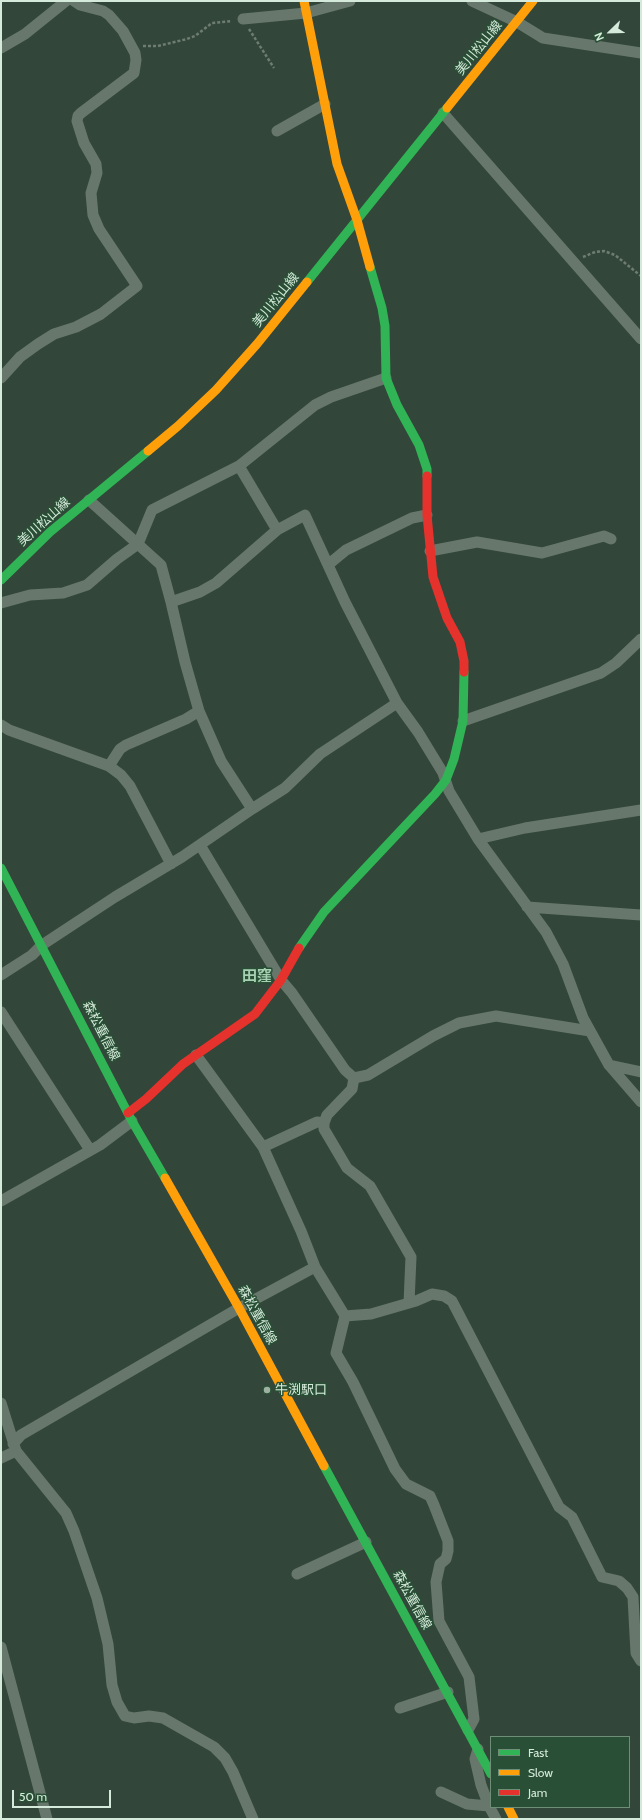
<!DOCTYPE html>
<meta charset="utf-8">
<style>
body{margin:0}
#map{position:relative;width:642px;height:1820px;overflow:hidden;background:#324739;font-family:Cabin,sans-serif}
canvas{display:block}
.frame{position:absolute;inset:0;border:2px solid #d5eada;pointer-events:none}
.legend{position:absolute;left:490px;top:1736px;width:140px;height:72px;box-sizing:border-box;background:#295036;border:1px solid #6e8e78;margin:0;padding:5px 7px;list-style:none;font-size:12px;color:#d5eada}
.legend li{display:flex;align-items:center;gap:8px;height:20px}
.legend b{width:20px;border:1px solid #6e8e78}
.north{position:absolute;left:590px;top:12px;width:40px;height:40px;-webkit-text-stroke:3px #295036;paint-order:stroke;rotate:247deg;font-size:11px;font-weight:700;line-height:16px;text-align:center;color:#d5eada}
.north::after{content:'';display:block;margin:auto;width:14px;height:18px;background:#d5eada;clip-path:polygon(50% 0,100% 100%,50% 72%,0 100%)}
.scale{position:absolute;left:12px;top:1790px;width:99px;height:18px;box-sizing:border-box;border:2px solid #d5eada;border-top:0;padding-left:5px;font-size:12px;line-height:14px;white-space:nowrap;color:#d5eada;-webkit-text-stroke:3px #295036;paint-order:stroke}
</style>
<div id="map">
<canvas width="642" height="1820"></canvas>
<div class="frame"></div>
<ul class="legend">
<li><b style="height:5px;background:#30b455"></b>Fast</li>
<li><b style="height:5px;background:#ff9f0a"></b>Slow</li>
<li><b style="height:5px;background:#e5322d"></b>Jam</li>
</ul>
<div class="north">N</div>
<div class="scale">50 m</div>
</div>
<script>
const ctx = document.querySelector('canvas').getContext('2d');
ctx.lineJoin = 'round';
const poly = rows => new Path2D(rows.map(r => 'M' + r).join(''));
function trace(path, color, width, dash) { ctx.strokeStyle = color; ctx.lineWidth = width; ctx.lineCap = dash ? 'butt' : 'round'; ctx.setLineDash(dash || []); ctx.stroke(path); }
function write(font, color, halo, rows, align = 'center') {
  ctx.font = font + ' Cabin,"Noto Sans JP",sans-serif'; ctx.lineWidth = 3; ctx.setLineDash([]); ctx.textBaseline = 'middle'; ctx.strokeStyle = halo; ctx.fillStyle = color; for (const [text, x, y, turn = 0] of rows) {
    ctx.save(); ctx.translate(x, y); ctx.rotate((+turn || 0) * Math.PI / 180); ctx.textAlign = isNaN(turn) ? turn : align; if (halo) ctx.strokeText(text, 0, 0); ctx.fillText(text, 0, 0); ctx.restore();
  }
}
trace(poly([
 [249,29,274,68],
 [143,46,158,46,187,39,195,36,212,23,232,21],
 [583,257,595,252,604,251,615,255,641,276]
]), '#6e7c72', 2.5, [3, 2]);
trace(poly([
 [472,1,517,22,543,38,641,53],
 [243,19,306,13,350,1],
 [1,48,25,34,66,1],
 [443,113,641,339],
 [277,131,325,104],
 [1,378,20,357,38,344,54,334,76,327,101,314,137,286,99,229,93,215,91,193,97,173,96,164,84,143,77,121,78,116,81,113,134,73,136,60,135,53,123,31,109,15,103,11,80,5,74,1],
 [239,466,277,530],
 [430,551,477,542,542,553,604,536,611,539],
 [329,564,346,550,412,518,427,515],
 [171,602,200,592,216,583,277,530,305,515,345,602,397,703,418,732,443,773,449,791,478,839,546,932,563,964,583,1018,609,1065,641,1102],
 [1,603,30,595,63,593,87,585,117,559,138,544,152,510,239,466,315,405,331,397,386,378],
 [463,721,601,673,616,663,641,639],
 [1,725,9,730,109,766,121,775,130,786,171,864],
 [109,766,120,749,126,745,186,719,199,711],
 [252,809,285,788,320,754,397,703],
 [478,839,525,828,641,810],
 [200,845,281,980,292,993,345,1070,354,1078,368,1075,433,1036,459,1023,496,1016,590,1031],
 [527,907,641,915],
 [1,975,32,955,42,945,115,897,182,857,252,809,221,761,199,711,185,662,171,602,161,565,89,500],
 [1,1012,90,1150],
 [196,1055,263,1147,301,1231,315,1267,345,1316,336,1353,353,1382,395,1469,406,1484,430,1496,434,1505,448,1541,448,1551,446,1559,440,1564,436,1582,439,1621,469,1677,474,1719,468,1730],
 [609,1065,641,1072],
 [354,1078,352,1089,327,1115,324,1123,324,1129,347,1168,370,1186,411,1257,409,1303],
 [263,1147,317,1122,324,1123],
 [1,1201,100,1145,132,1121],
 [345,1316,371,1314,416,1301,432,1294,444,1296,452,1301,559,1507,572,1517,602,1577,619,1581,627,1588,633,1597,636,1653,641,1661],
 [1,1403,16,1451,66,1513,74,1531,97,1598,108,1644,112,1685,117,1702,125,1716,134,1718,149,1716,163,1718,214,1747,225,1758,233,1772,253,1819],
 [13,1444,21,1435,239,1308,315,1267],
 [1,1458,16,1451],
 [297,1574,366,1542],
 [1,1647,47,1819],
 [400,1708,448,1692],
 [478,1749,475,1759,481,1785,489,1806,496,1819],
 [441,1792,467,1804,489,1806]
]), '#68776c', 11);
trace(poly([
 [370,267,382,308,385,326,386,378,397,405,419,445,427,469,427,476],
 [307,282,447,108],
 [1,580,50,532,148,451],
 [1,868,132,1121,165,1178],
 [299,948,324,912,435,794,446,780,454,759,463,721,464,672],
 [324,1466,491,1774]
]), '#30b455', 9);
trace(poly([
 [304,1,337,164,357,220,370,267],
 [447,108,533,1],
 [148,451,178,426,216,390,257,344,307,282],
 [165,1178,239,1308,324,1466],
 [508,1807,514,1819]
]), '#ff9f0a', 9);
trace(poly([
 [427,476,427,515,433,577,447,618,460,642,464,661,464,672],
 [128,1113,146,1099,183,1064,255,1014,281,980,299,948]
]), '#e5322d', 9);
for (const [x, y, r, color] of [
 [267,1390,4,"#9cb1a2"]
]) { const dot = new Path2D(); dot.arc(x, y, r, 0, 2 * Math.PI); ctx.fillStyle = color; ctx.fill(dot); trace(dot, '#295036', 1.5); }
write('13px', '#d5eada', '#295036', [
 ["美川松山線",479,48,-51],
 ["美川松山線",276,300,-51],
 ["美川松山線",44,522,-42],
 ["森松重信線",101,1031,63],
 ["森松重信線",257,1315,61],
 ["森松重信線",412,1600,61]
]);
write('13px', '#d5eada', '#295036', [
 ["牛渕駅口",275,1390]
], 'left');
write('bold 15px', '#a6d0b1', '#295036', [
 ["田窪",257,977]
]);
</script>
